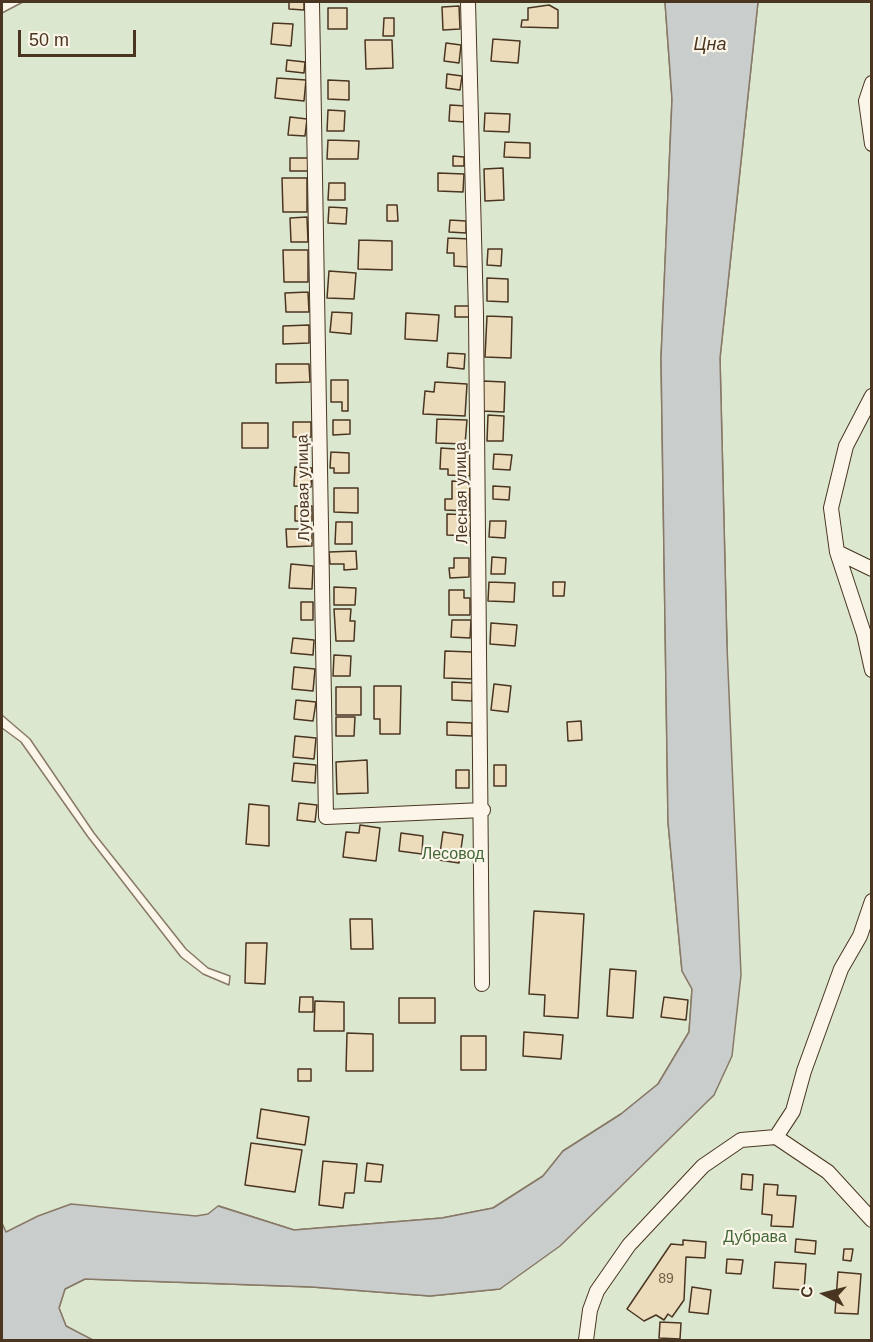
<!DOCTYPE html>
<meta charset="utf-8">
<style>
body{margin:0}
#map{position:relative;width:873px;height:1342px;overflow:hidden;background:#fbf6e9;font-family:Helvetica,sans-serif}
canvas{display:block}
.frame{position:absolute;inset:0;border:3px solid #4a3520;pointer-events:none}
.north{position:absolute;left:795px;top:1264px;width:60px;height:60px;-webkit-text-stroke:4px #fbf6e9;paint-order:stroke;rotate:277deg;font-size:16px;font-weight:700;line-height:24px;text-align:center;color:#4a3520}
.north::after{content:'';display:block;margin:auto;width:21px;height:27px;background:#4a3520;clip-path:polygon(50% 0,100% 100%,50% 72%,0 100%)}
.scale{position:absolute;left:18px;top:30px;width:118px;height:27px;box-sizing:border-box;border:3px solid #4a3520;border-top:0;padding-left:8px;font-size:18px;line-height:21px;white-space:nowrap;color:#4a3520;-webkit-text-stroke:4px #fbf6e9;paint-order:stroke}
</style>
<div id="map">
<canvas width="873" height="1342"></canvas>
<div class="frame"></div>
<div class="north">С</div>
<div class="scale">50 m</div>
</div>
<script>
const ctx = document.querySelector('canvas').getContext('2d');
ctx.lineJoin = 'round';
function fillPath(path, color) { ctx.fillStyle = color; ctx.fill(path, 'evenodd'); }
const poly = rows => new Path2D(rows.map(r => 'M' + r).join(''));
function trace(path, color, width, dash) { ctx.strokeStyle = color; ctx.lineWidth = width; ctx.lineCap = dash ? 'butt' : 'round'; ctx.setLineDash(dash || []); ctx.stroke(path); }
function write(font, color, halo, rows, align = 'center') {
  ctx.font = font + ' Helvetica,sans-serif'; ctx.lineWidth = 4.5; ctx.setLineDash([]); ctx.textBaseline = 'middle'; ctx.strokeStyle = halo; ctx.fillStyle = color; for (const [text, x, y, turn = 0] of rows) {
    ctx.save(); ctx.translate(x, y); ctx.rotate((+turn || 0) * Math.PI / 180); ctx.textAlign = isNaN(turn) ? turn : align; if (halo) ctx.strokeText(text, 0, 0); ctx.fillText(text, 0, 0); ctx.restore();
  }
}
const green = poly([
 [23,2,665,2,672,99,661,358,668,822,682,971,692,989,689,1032,658,1084,621,1114,563,1151,543,1176,493,1208,442,1218,294,1230,219,1206,219,1211,28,1273,2,1225,2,728,21,742,88,837,181,957,203,974,229,985,230,976,208,968,186,949,94,833,30,739,2,715,2,13,23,2],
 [758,2,871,2,871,1340,93,1340,85,1338,66,1326,59,1308,65,1289,85,1279,312,1287,430,1296,500,1289,714,1095,727,646,720,358,758,2]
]);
fillPath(green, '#dce7d0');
trace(green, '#887966', 1.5);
const water = poly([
 [665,2,758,2,720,358,727,646,741,975,732,1056,714,1095,560,1246,500,1289,430,1296,312,1287,85,1279,65,1289,59,1308,66,1326,93,1340,2,1340,2,1223,6,1232,38,1216,71,1204,196,1216,208,1214,218,1206,294,1230,442,1218,493,1208,543,1176,563,1151,621,1114,658,1084,689,1032,692,989,682,971,668,822,661,358,672,99,665,2]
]);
fillPath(water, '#c9cecd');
trace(water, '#887966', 1.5);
const building = poly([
 [289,2,304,2,304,10,289,9,289,2],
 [549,5,558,10,558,28,521,27,522,20,528,20,528,8,549,5],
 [459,6,460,29,443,30,442,7,459,6],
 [328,8,347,8,347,29,328,29,328,8],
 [384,18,394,18,394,36,383,36,384,18],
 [273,23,293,24,291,46,271,44,273,23],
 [493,39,520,41,518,63,491,61,493,39],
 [365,40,392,40,393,68,366,69,365,40],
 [446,43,461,45,459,63,444,61,446,43],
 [287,60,305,62,304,73,286,71,287,60],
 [447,74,462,76,460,90,446,88,447,74],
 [277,78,306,80,304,101,275,98,277,78],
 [328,80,349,81,349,100,328,99,328,80],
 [450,105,466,106,465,122,449,121,450,105],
 [328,110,345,111,344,131,327,131,328,110],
 [485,113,510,114,509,132,484,131,485,113],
 [290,117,307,119,305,136,288,135,290,117],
 [328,140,359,141,358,159,327,159,328,140],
 [505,142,530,143,530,158,504,157,505,142],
 [453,156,464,157,464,166,453,166,453,156],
 [290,158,308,158,309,171,290,171,290,158],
 [503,168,504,200,485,201,484,169,503,168],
 [438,173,464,174,463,192,438,191,438,173],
 [282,178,307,178,307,212,283,212,282,178],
 [329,183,345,183,345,200,328,200,329,183],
 [387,205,397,205,398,221,387,221,387,205],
 [329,207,347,208,346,224,328,223,329,207],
 [307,217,308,242,291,242,290,218,307,217],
 [450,220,466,221,466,233,449,232,450,220],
 [448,238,470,239,469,267,454,266,454,253,447,253,448,238],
 [359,240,392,241,392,270,358,269,359,240],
 [488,249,502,249,501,266,487,265,488,249],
 [283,250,308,250,308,282,284,282,283,250],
 [329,271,356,273,354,299,327,298,329,271],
 [487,278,508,279,508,302,487,301,487,278],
 [308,292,309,312,286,312,285,293,308,292],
 [455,306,469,306,469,317,455,317,455,306],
 [332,312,352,313,351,334,330,332,332,312],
 [406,313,439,315,437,341,405,339,406,313],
 [487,316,512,317,511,358,485,357,487,316],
 [309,325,309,343,283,344,283,326,309,325],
 [448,353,465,354,464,369,447,367,448,353],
 [276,364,309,364,310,382,276,383,276,364],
 [331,380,348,380,348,411,342,411,342,402,331,402,331,380],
 [483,381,505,382,504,412,482,411,483,381],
 [435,382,467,384,465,416,423,414,425,391,434,392,435,382],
 [488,415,504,416,503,441,487,441,488,415],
 [437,419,467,420,465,444,436,443,437,419],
 [333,420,350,420,350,434,333,435,333,420],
 [293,422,311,422,311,437,293,437,293,422],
 [242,423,268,423,268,448,242,448,242,423],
 [441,448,470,450,470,476,448,475,448,469,440,469,441,448],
 [331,452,349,453,349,473,334,473,334,468,330,468,331,452],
 [494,454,512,455,510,470,493,469,494,454],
 [295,467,312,468,311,487,294,486,295,467],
 [452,481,470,482,469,511,445,510,445,499,452,499,452,481],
 [493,486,510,487,509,500,493,499,493,486],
 [334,488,358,488,358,513,334,512,334,488],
 [295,506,312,506,312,521,295,521,295,506],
 [447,514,471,515,470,536,447,535,447,514],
 [490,521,506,521,505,538,489,537,490,521],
 [336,522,352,522,352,544,335,544,336,522],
 [286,529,312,529,312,546,287,547,286,529],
 [356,551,357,569,344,570,344,564,330,564,329,552,356,551],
 [492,557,506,558,505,574,491,574,492,557],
 [454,558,469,558,469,577,450,578,449,568,454,568,454,558],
 [291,564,313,566,312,589,289,588,291,564],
 [489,582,515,583,514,602,488,601,489,582],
 [553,582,565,582,564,596,553,596,553,582],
 [334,587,356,588,355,605,334,605,334,587],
 [449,590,464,590,464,598,470,598,470,615,449,615,449,590],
 [301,602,313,602,313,620,301,620,301,602],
 [334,609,351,609,350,621,355,621,354,641,336,641,334,609],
 [452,620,471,620,470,638,451,637,452,620],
 [491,623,517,625,515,646,490,644,491,623],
 [293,638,314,640,313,655,291,653,293,638],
 [445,651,472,652,472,679,444,678,445,651],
 [334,655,351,656,350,676,333,676,334,655],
 [294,667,315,669,313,691,292,689,294,667],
 [452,682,473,683,472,701,452,700,452,682],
 [494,684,511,686,508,712,491,710,494,684],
 [374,686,401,686,400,734,380,734,380,719,374,719,374,686],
 [336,687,361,687,361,715,336,715,336,687],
 [296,700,316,702,313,721,294,719,296,700],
 [336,717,355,717,354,736,336,736,336,717],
 [581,721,582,740,568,741,567,722,581,721],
 [447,722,472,723,472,736,447,735,447,722],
 [295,736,316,738,314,759,293,757,295,736],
 [367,760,368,793,337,794,336,762,367,760],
 [294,763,316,765,315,783,292,781,294,763],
 [494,765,506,765,506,786,494,786,494,765],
 [456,770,469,770,469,788,456,788,456,770],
 [299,803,317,805,315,822,297,820,299,803],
 [249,804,269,806,269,846,246,844,249,804],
 [360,825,380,828,376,861,343,857,346,832,359,833,360,825],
 [443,832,463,835,459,863,439,860,443,832],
 [401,833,423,836,422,854,399,851,401,833],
 [534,911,584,914,578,1018,544,1016,545,995,529,994,534,911],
 [350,919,372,919,373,949,351,949,350,919],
 [246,943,267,943,265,984,245,983,246,943],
 [610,969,636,971,633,1018,607,1016,610,969],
 [300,997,313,997,313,1012,299,1012,300,997],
 [664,997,688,1000,686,1020,661,1017,664,997],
 [399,998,435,998,435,1023,399,1023,399,998],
 [315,1001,344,1002,344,1031,314,1031,315,1001],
 [524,1032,563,1035,561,1059,523,1056,524,1032],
 [347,1033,373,1034,373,1071,346,1071,347,1033],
 [461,1036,486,1036,486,1070,461,1070,461,1036],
 [298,1069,311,1069,311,1081,298,1081,298,1069],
 [261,1109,309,1117,305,1145,257,1138,261,1109],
 [251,1143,302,1150,295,1192,245,1185,251,1143],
 [323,1161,357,1164,354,1193,345,1193,343,1208,319,1205,323,1161],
 [367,1163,383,1165,381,1182,365,1181,367,1163],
 [742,1174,753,1175,752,1190,741,1189,742,1174],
 [764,1184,778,1185,777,1195,796,1196,793,1227,771,1226,772,1215,762,1214,764,1184],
 [796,1239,816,1241,815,1254,795,1252,796,1239],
 [683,1240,706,1242,705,1258,686,1257,684,1300,672,1317,668,1314,664,1320,656,1315,644,1321,627,1309,671,1244,683,1245,683,1240],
 [844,1249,853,1249,851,1261,843,1260,844,1249],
 [727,1259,743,1260,741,1274,726,1273,727,1259],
 [775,1262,806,1264,804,1290,773,1288,775,1262],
 [838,1272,861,1274,858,1314,835,1313,838,1272],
 [692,1287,711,1290,708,1314,689,1312,692,1287],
 [660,1322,681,1323,680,1339,659,1338,660,1322]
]);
fillPath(building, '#ecdcbc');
trace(building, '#4a3520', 1.5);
const street = poly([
 [312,2,326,817,483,810],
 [468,2,476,315,482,984],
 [872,83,866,101,872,144],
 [872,396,846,446,831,508,837,552,872,569],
 [837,552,864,634,872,670],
 [776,1137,828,1172,872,1220],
 [586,1340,590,1310,597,1291,629,1245,703,1166,741,1140,776,1137,793,1111,804,1071,841,969,860,936,872,901]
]);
trace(street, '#4a3520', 16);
trace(street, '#fbf6e9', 14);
write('14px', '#725f47', null, [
 ["89",666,1279]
]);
write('16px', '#4a3520', '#fbf6e9', [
 ["Луговая улица",304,488,-91],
 ["Лесная улица",462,493,-91]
]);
write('16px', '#436837', '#fbf6e9', [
 ["Лесовод",453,855],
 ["Дубрава",755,1238]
]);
write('italic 18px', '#4a3520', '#fbf6e9', [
 ["Цна",710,45]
]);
</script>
